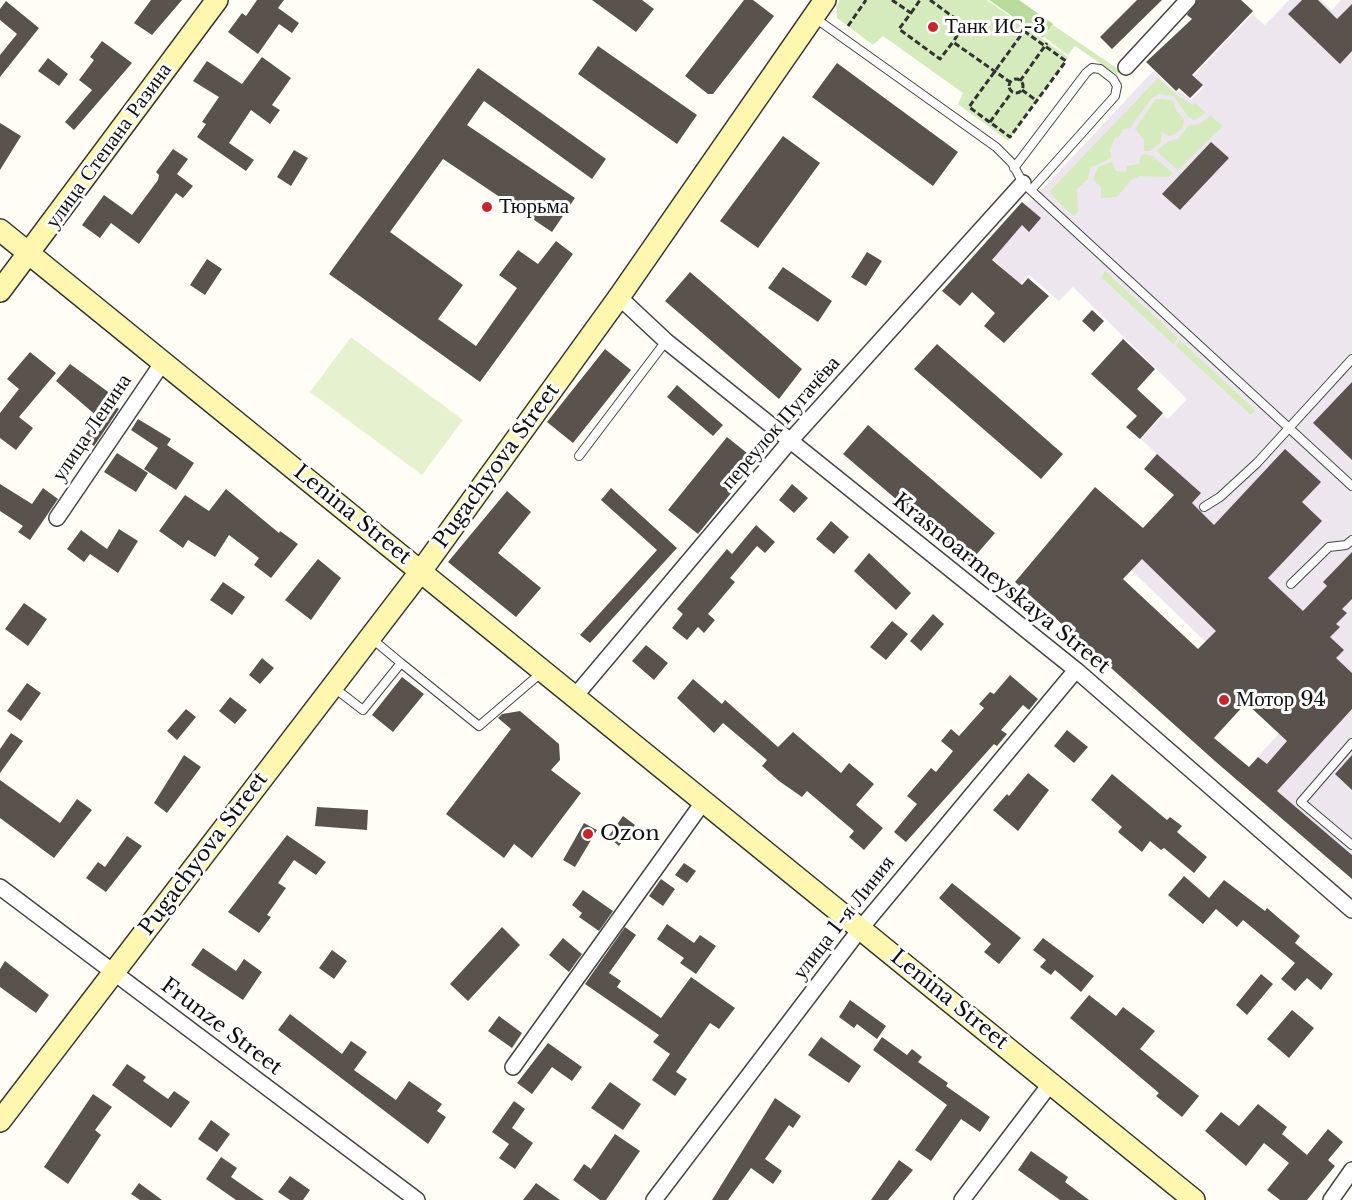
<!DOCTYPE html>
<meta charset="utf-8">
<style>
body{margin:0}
canvas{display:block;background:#fffdf5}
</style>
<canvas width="1352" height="1200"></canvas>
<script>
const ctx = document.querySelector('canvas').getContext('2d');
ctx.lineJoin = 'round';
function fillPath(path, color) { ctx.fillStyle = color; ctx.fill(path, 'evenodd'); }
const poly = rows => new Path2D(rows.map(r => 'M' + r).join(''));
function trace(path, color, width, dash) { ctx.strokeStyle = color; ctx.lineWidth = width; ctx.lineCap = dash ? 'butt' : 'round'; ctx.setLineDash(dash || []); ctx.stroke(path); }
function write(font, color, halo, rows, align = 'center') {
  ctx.font = font + ' "Libre Baskerville",serif'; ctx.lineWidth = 6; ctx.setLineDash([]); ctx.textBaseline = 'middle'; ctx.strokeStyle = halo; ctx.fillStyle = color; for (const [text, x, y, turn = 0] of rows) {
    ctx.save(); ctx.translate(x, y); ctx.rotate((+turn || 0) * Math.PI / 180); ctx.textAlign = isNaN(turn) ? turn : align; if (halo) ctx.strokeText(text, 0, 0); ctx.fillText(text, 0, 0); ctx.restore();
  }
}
fillPath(poly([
 [1289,0,1321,0,1332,10,1341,0,1352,0,1352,855,1249,767,1289,722,1131,570,1200,494,1141,439,1163,415,1168,419,1187,399,1073,287,1059,301,1029,275,1020,284,981,248,1022,202,1026,205,1037,195,1153,71,1176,92,1180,91,1191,100,1204,87,1194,76,1252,14,1265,25]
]), '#eee6ef');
fillPath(poly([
 [840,0,987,0,1068,57,1008,141,958,104,963,93,883,36,873,45,837,18,836,6],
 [1053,25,1121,71,1117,75,1075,46,1068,55,1044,37],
 [1158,78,1176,94,1192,105,1195,103,1206,113,1195,120,1188,117,1174,96,1159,94,1152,98,1130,128,1123,129,1119,137,1115,138,1110,150,1111,158,1090,168,1088,179,1077,189,1078,212,1073,216,1049,192],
 [1163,99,1173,101,1177,112,1184,119,1183,127,1174,135,1168,136,1162,132,1161,142,1150,151,1144,151,1144,140,1135,129,1155,100],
 [1211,116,1223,126,1178,170,1156,151,1169,141,1178,139,1189,125,1199,124],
 [1144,154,1153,156,1173,173,1168,177,1139,176,1131,180,1117,197,1101,198,1101,188,1093,179,1098,167,1112,162,1116,171,1126,172,1127,166,1139,164,1141,155],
 [1105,271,1178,338,1173,344,1101,277],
 [1180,340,1255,410,1251,415,1176,346]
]), '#d5ebbd');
fillPath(poly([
 [989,0,1019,0,1053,24,1043,38]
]), '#b9dc9c');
fillPath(poly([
 [351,337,463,420,422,475,310,392]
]), '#e6f2cf');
fillPath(poly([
 [151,0,182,0,152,35,134,23],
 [257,0,284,0,278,8,299,23,292,33,279,24,258,54,228,32,242,13,246,16],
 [592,0,642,0,654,9,636,32],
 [744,0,753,0,774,16,713,94,708,94,685,76],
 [1137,0,1162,0,1112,49,1100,37],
 [1197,0,1241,0,1253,11,1192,75,1203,85,1190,98,1179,88,1176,91,1146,62,1192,19,1187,15],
 [1302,0,1318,0,1337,19,1352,4,1352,51,1340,64,1288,14],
 [6,1,39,28,0,77,0,55,17,34,0,20,0,9],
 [102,41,132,63,74,130,65,122,92,90,79,80,94,60,90,57],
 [598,46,697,115,677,144,578,74],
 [262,57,291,78,272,105,280,110,270,124,251,110,229,143,254,160,246,171,197,137,206,124,202,122,219,97,193,81,207,61,242,84],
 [48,58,68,74,59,86,38,71],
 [837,63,958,152,933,186,812,97],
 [478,68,606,159,592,179,484,101,467,125,575,198,552,232,443,159,390,232,463,285,438,319,476,346,517,288,499,275,518,250,538,264,556,241,573,254,480,382,329,274],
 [0,123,21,136,0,170],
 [783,136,820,163,758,248,720,221],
 [1211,142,1229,158,1180,210,1162,194],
 [173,149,188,159,177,174,193,186,183,198,176,193,139,244,111,223,100,238,82,225,104,195,132,215,158,180,159,175,156,172],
 [294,150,308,158,291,186,277,177],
 [1022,202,1041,218,1029,232,1022,225,992,260,1022,285,1028,278,1049,296,1004,343,984,326,995,313,972,292,960,306,942,291],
 [867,252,882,261,866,286,851,277],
 [207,259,222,269,205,295,190,285],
 [783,267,832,301,818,322,768,288],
 [690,272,802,369,779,399,665,301],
 [1092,310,1104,321,1094,332,1082,321],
 [1123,339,1155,369,1137,389,1163,413,1140,439,1126,427,1137,416,1091,374],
 [937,344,1063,454,1041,479,914,369],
 [605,349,631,370,573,443,547,422],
 [30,352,56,373,19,417,33,428,16,450,0,438,0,413,19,389,7,379],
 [70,364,111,394,106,400,119,409,94,446,83,438,98,417,56,381],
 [1352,382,1352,460,1313,423],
 [677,385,723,425,713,436,667,397],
 [138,419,171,439,167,445,194,463,176,490,144,469,158,448,131,430],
 [868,425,995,533,970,562,843,454],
 [727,437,757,461,698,534,668,510],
 [1285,449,1321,482,1302,502,1322,521,1268,578,1303,611,1327,586,1323,582,1352,552,1352,599,1342,609,1347,613,1336,624,1340,627,1330,637,1344,650,1336,658,1352,673,1352,709,1277,791,1352,855,1352,879,1216,762,1015,582,1095,487,1143,528,1174,495,1144,469,1157,454,1201,493,1192,503,1214,525],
 [1142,559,1216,631,1198,649,1123,579],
 [1246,703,1287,741,1267,764,1258,757,1249,767,1214,738],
 [117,453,148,473,136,492,104,472],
 [0,484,32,504,43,488,58,499,30,540,18,532,23,526,0,511],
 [792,484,808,498,794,513,779,500],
 [611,488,677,548,590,643,580,635,657,550,601,500],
 [226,489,279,533,280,531,298,544,271,578,254,565,259,558,229,535,215,557,188,540,183,548,159,531,185,495,209,511],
 [507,491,531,512,498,553,541,588,516,617,448,562],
 [831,521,849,537,834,554,816,539],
 [756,525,775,542,765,553,757,546,730,578,735,582,708,614,715,620,704,633,698,627,687,640,672,628,683,614,677,609,727,549,732,554],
 [119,529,138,541,118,573,90,554,84,562,67,549,81,530,107,549],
 [869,553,911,593,896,610,854,571],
 [318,559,341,578,311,620,285,600],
 [223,582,245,597,232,615,210,600],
 [24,603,47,619,28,646,5,629],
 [933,614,944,624,921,651,910,641],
 [892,621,908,634,886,660,870,647],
 [646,645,668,663,654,680,632,661],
 [262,658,274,668,260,684,249,675],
 [1010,675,1038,699,1029,710,1023,705,1001,730,1007,734,997,746,994,744,906,842,894,832,917,804,907,796,931,768,936,772,953,751,941,741,951,729,959,736,984,708,979,704,990,692,994,694],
 [402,677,424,694,393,732,372,715],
 [693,679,722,704,725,700,778,747,793,732,841,773,849,763,874,784,856,805,883,828,864,850,849,837,854,831,807,791,802,797,779,781,762,766,767,760,723,723,714,733,677,698],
 [27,683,41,693,21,721,7,711],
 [230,697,247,710,235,724,219,711],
 [186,709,196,717,177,740,167,731],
 [520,711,559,744,560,760,551,770,581,793,532,858,514,844,504,858,446,814,511,729,498,718,502,714],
 [1067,730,1088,747,1074,763,1054,746],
 [11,733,23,741,0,773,0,749],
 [184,755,201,767,167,813,154,803],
 [1352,755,1352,790,1335,774],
 [1028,773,1049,790,1018,831,993,810,1007,794,1009,796],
 [1112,774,1167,820,1170,817,1182,826,1177,832,1207,857,1194,873,1164,848,1161,850,1150,841,1142,852,1118,832,1122,827,1091,800],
 [0,780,60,823,77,799,92,810,54,858,0,818],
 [317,807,368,810,367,830,315,826],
 [623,816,635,825,619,846,608,837],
 [584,823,597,830,575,867,563,860],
 [287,835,326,862,316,875,294,860,278,883,286,888,267,915,271,917,259,933,228,912],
 [127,836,142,846,106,892,86,878,98,862,105,867],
 [684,863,696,871,687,883,675,875],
 [1184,876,1209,898,1224,880,1265,911,1267,908,1281,920,1300,936,1295,943,1333,974,1321,990,1307,978,1295,991,1281,979,1295,963,1243,920,1237,927,1216,909,1203,924,1168,895],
 [661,879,675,889,663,906,649,896],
 [952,883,1021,938,999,964,984,952,991,944,939,898],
 [583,890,613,911,599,931,579,917,582,913,572,905],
 [667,924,694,943,700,935,716,946,696,974,680,963,684,958,657,939],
 [502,927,520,945,468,1001,450,984],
 [625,927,636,935,609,973,621,981,617,987,661,1018,691,977,735,1008,719,1029,710,1023,676,1072,687,1079,675,1096,652,1080,670,1054,653,1042,659,1035,585,984],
 [563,938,582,954,569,972,549,955],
 [1043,938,1094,976,1081,992,1055,970,1051,975,1040,967,1046,960,1033,950],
 [203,948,236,971,244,959,262,972,243,1000,191,965],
 [332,950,347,961,334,979,319,968],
 [5,961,49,995,36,1013,0,987,0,969],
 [1261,974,1273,984,1247,1015,1236,1005],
 [1089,995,1116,1016,1123,1007,1155,1031,1140,1049,1199,1096,1182,1117,1156,1096,1159,1093,1070,1018],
 [850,1000,886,1026,877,1039,857,1024,854,1028,839,1017],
 [1292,1010,1314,1028,1289,1058,1267,1039],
 [290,1014,342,1054,351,1041,367,1052,354,1070,396,1100,409,1081,442,1104,437,1111,446,1117,428,1144,278,1030],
 [499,1016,522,1033,512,1048,488,1031],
 [821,1037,861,1066,849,1083,808,1055],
 [882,1037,907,1055,912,1049,922,1057,918,1062,948,1083,946,1086,990,1117,980,1132,961,1119,931,1161,915,1150,947,1105,873,1050],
 [548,1043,582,1067,572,1081,552,1067,532,1094,517,1083],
 [127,1064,146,1077,143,1081,168,1099,174,1091,190,1102,171,1128,112,1085],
 [610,1082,641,1104,623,1130,591,1108],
 [93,1094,112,1107,95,1130,101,1135,68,1184,44,1167],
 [775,1098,801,1116,793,1128,789,1125,765,1159,782,1171,773,1184,751,1168,728,1200,712,1200],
 [514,1101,525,1109,512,1128,533,1143,515,1169,499,1158,509,1144,492,1132],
 [1258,1104,1287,1127,1282,1134,1307,1155,1328,1129,1343,1142,1328,1160,1335,1166,1307,1200,1280,1200,1267,1190,1289,1163,1264,1143,1246,1166,1205,1131,1221,1112,1239,1126],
 [211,1120,230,1134,217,1152,198,1139],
 [615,1134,640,1151,606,1200,600,1200,573,1180,584,1164,591,1169],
 [1031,1151,1068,1177,1065,1182,1089,1200,1060,1200,1018,1170],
 [221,1157,237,1168,231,1177,264,1200,236,1200,206,1179],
 [899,1160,913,1170,888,1200,871,1200],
 [290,1176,310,1190,303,1200,290,1200,278,1192],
 [139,1183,162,1200,140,1200,131,1194],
 [536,1183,560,1200,523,1200]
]), '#5a524d');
const lane = poly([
 [815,18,996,147,1012,163,1023,183,1352,486],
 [1014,168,1086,73,1092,68,1100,69,1113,79,1117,86,1115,96,1031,190],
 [579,456,666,341],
 [1204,507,1220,497,1257,463,1352,359],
 [1291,584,1329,547,1346,545,1352,540],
 [401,663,479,726,541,673],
 [333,687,363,710,401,663,371,638],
 [1352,743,1301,802,1352,845]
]);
const street = poly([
 [1126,67,1188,0],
 [619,297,666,341,1076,670,1352,910],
 [57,518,163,362],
 [576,695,790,441,1023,183],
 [0,887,417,1200],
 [513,1067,704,801],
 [654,1200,861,928,1076,670],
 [962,1200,1051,1083],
 [1331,1200,1352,1170]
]);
const secondary = poly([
 [0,230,1194,1200],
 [0,291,217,0],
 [0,1121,421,571,619,297,825,0]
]);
trace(lane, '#444', 10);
trace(street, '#444', 18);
trace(secondary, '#333', 24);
trace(poly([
 [892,0,911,13,899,29,940,59,953,42,1010,82],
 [930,0,964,25,953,42],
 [911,13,920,0],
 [848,26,866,0],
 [1024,31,1066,61,1010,137,969,107,1024,31],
 '1009 86a7 7 0 1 1 14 0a7 7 0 1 1-14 0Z',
 [1020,81,1047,43],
 [1022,90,1037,101],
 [990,122,1012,92]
]), '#333', 3, [6, 3]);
trace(lane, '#fff', 8);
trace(street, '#fff', 15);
trace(secondary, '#fff6b0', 21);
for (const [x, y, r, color] of [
 [933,27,6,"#c4262e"],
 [487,207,6,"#c4262e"],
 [1224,700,6,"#c4262e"],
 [588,834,6,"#c4262e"]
]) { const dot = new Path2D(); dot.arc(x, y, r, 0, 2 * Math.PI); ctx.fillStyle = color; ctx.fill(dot); trace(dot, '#fff', 2); }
write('21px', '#111', '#fff', [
 ["Танк ИС-3",945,27],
 ["Тюрьма",499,207],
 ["Мотор 94",1236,700],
 ["Ozon",600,834]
], 'left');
write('21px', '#111', '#fff', [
 ["улица Степана Разина",109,146,-54],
 ["переулок Пугачёва",781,423,-49],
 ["улица Ленина",92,428,-56],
 ["Pugachyova Street",497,466,-54],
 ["Lenina Street",352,515,39],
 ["Krasnoarmeyskaya Street",1001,584,39],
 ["Pugachyova Street",204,854,-53],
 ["улица 1-я Линия",844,918,-52],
 ["Lenina Street",949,1000,39],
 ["Frunze Street",221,1027,37]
]);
</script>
